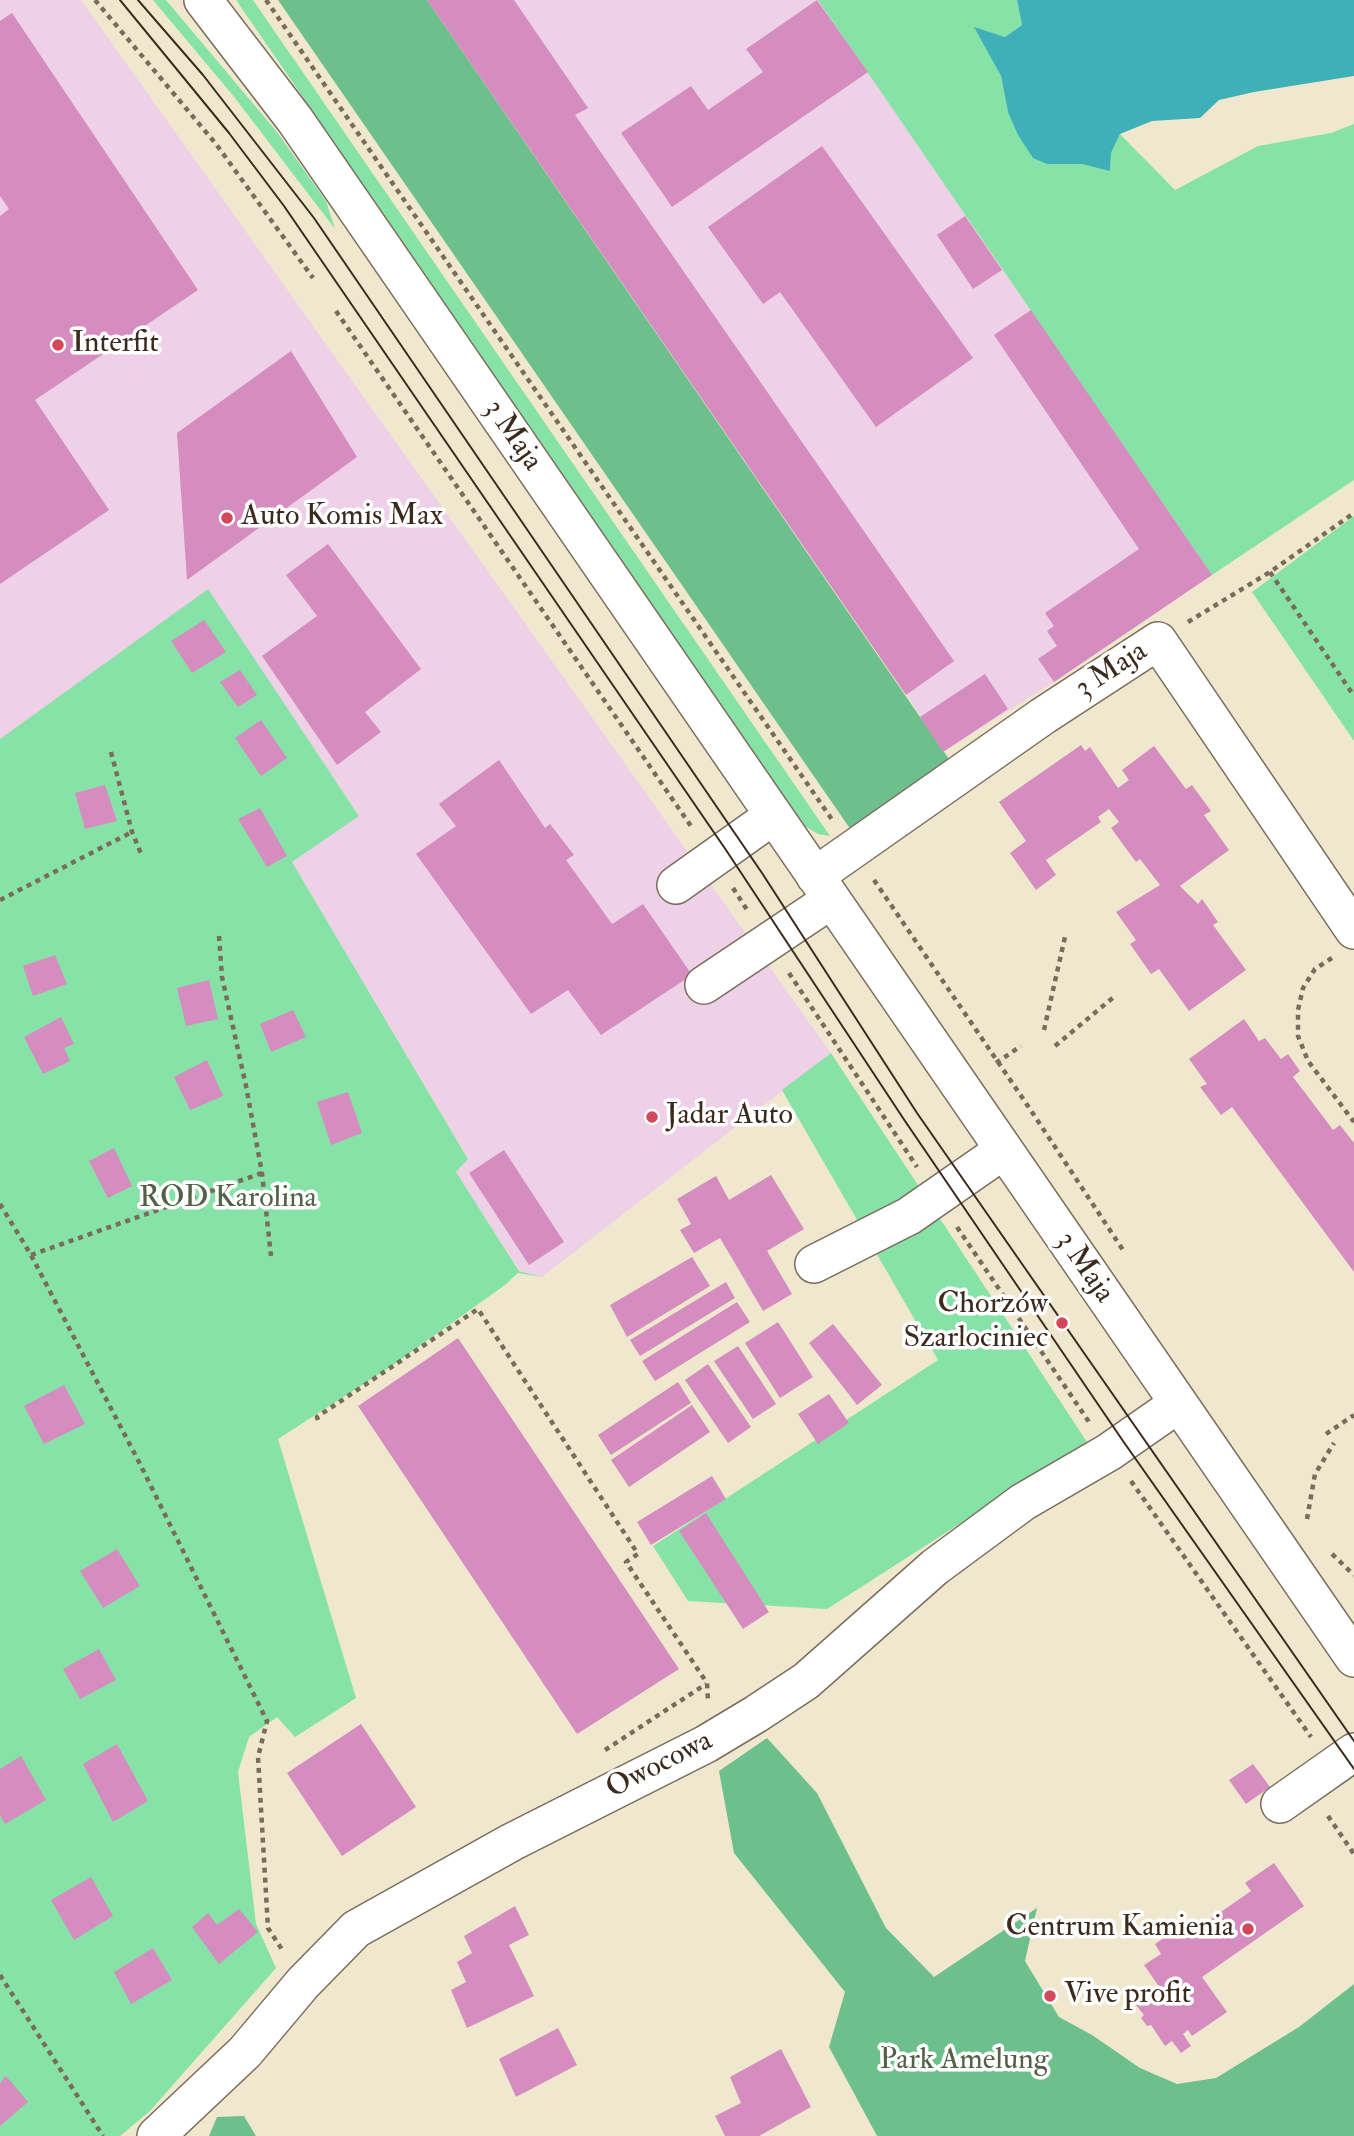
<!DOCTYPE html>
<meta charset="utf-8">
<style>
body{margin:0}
canvas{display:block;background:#f0e8ce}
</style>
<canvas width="1354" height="2136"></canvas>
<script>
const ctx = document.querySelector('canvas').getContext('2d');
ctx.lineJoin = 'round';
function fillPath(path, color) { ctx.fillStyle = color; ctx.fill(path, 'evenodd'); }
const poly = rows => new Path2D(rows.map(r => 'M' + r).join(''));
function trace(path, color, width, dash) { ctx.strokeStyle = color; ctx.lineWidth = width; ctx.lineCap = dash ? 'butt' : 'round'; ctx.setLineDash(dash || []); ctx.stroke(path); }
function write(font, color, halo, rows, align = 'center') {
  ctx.font = font + ' "IM FELL Double Pica",serif'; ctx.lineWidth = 7; ctx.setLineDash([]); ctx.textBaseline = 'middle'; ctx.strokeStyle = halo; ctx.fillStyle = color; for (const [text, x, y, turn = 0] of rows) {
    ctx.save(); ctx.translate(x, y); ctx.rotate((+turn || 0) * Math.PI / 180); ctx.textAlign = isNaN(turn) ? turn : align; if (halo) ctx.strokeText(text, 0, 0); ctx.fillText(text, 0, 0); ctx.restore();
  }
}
fillPath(poly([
 [0,0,81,0,831,1053,542,1277,520,1271,455,1171,468,1158,292,862,359,815,208,590,0,739],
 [427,0,818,0,1212,575,1054,682,943,752,906,694]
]), '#eed0e7');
fillPath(poly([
 [153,0,166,0,277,132,326,201,335,229,235,98],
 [236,0,253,0,830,836,818,834,805,826],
 [818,0,1017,0,1022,25,1005,37,975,28,1001,76,1008,112,1047,163,1082,164,1110,170,1111,153,1120,134,1175,190,1258,146,1331,133,1354,124,1354,480,1212,575],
 [1354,516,1354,741,1252,592],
 [208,589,359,816,292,862,468,1159,456,1172,519,1271,542,1277,518,1273,505,1285,393,1365,278,1439,356,1698,295,1737,277,1717,249,1737,238,1772,256,1924,276,1968,150,2111,120,2136,0,2136,0,739],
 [831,1053,1087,1442,827,1609,688,1601,653,1546,938,1360,782,1090]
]), '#87e2a8');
fillPath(poly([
 [278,0,427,0,951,762,851,830],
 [767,1738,817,1793,886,1928,934,1977,1037,1908,1025,1961,1059,2017,1092,2035,1140,2068,1177,2084,1216,2078,1299,2027,1354,1984,1354,2136,877,2136,829,2047,845,1992,734,1853,719,1771],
 [244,2116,256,2136,209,2136,217,2117]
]), '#6dc08c');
fillPath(poly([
 [1017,0,1354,0,1354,76,1254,92,1219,100,1200,118,1152,121,1120,134,1111,153,1110,171,1082,164,1047,164,1033,158,1018,135,1008,112,1001,76,974,27,1005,37,1022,25]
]), '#3fb0b8');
fillPath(poly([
 [427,0,514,0,588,108,575,115,954,661,906,695],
 [817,0,868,72,672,207,621,133,691,86,708,110,763,72,746,49],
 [12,13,198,290,35,400,109,510,0,584,0,216,9,209,0,196,0,21],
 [822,146,973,358,876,427,780,292,763,304,708,227],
 [965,216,1002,270,973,289,937,235],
 [1031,310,1212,575,1054,682,1038,659,1057,646,1047,631,1054,626,1045,613,1139,549,994,335],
 [291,351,357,457,187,580,177,433],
 [328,544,421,669,365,712,381,732,337,765,262,656,317,616,286,575],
 [204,620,226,652,192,673,171,641],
 [240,670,257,695,238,707,220,682],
 [985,674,1008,709,943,752,920,717],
 [261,720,287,758,261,776,235,738],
 [1081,745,1085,751,1090,747,1118,788,1129,780,1122,770,1154,746,1186,789,1192,785,1211,811,1204,815,1229,850,1180,886,1198,904,1202,899,1218,922,1213,925,1246,970,1189,1011,1159,969,1151,974,1130,944,1136,940,1116,912,1160,885,1140,859,1136,862,1111,828,1119,822,1109,809,1098,817,1101,822,1046,860,1056,875,1036,890,1010,853,1026,841,999,802],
 [499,760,545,828,550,824,574,855,566,860,612,924,643,904,692,975,601,1035,568,990,531,1014,416,854,456,826,439,804],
 [105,785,117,821,85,829,75,793],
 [260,808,287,856,267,867,238,819],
 [55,955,67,984,33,996,23,966],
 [209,980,218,1019,186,1026,177,988],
 [293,1010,306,1037,271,1052,260,1024],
 [61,1017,74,1044,64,1048,70,1061,43,1074,24,1037],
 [1244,1019,1259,1041,1265,1038,1281,1059,1288,1054,1300,1071,1293,1077,1306,1094,1333,1130,1340,1125,1354,1143,1354,1272,1232,1107,1221,1115,1200,1087,1207,1084,1189,1059],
 [207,1060,223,1096,190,1110,174,1077],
 [348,1092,362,1133,331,1145,317,1102],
 [114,1148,132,1186,108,1198,89,1161],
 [504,1150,564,1242,529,1265,469,1173],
 [771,1175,804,1229,767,1251,792,1294,763,1311,720,1238,694,1253,680,1230,691,1224,677,1199,716,1176,729,1200],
 [692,1257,710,1286,627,1337,610,1305],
 [726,1282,735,1298,640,1356,630,1340],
 [737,1302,750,1322,655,1381,642,1361],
 [778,1322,813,1377,780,1398,745,1343],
 [833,1324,882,1385,857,1405,809,1343],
 [458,1338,679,1669,577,1734,358,1406],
 [738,1346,776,1404,753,1419,714,1361],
 [708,1364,751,1427,728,1443,685,1380],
 [678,1382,691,1403,611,1455,598,1435],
 [64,1385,85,1424,44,1444,24,1406],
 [829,1394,849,1423,818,1444,798,1414],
 [692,1405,710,1432,629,1487,611,1460],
 [712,1476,726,1499,651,1545,637,1522],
 [706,1513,769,1612,743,1629,679,1531],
 [117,1549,140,1586,103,1608,80,1571],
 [99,1649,116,1680,80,1699,63,1669],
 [361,1724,416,1807,342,1856,287,1773],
 [117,1744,148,1801,113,1822,83,1764],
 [21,1756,46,1800,5,1824,0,1815,0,1769],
 [1253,1764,1270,1787,1246,1804,1229,1780],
 [1274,1863,1304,1906,1202,1977,1227,2012,1192,2036,1188,2030,1183,2034,1191,2046,1181,2053,1172,2041,1165,2046,1151,2025,1147,2026,1141,2018,1144,2015,1136,2005,1160,1988,1144,1965,1161,1954,1155,1944,1189,1921,1195,1930,1251,1891,1245,1883],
 [91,1877,113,1916,74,1940,51,1900],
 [515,1906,529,1935,509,1945,534,1996,467,2028,451,1990,466,1982,457,1962,472,1953,464,1936],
 [239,1909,258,1932,219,1964,192,1927,208,1913,217,1925],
 [153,1948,172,1980,131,2004,114,1972],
 [558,2028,577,2065,516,2097,499,2059],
 [781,2049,811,2107,759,2136,725,2136,715,2116,741,2103,730,2077],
 [6,2076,28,2102,0,2126,0,2083]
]), '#d58dbf');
const minor = poly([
 [203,0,295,120,1354,1658],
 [815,876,1043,716,1158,641,1354,930],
 [676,885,773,816],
 [704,985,831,900],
 [814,1264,909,1216,1004,1150],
 [1280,1804,1354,1752],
 [156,2136,245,2052,303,1983,356,1929,512,1842,706,1744,756,1714,806,1681,935,1567,1023,1502,1109,1452,1178,1404]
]);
trace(minor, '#7a6c5c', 40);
trace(poly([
 [95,0,216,144,313,278],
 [266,0,833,821],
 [336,311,693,829],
 [1270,572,1354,696],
 [1188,622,1270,572,1354,513],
 [111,752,132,832,142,856],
 [874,880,1030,1109,1125,1253],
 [733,888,749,913],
 [0,900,132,832],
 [219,936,222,977,246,1086,262,1173,271,1256],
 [1332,958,1315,969,1303,988,1298,1010,1298,1036,1308,1061,1354,1122],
 [789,973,917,1167],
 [1044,1030,1065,937],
 [1055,1046,1115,996],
 [996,1063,1021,1046],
 [0,1204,31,1255,140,1464,267,1721,258,1757,268,1928,283,1951],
 [957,1227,1089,1422],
 [31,1255,262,1173],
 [318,1420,317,1417,478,1309,638,1554,626,1562,707,1683,708,1700],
 [1326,1434,1354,1415],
 [1131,1481,1311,1737],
 [1307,1519,1315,1474,1334,1443],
 [1332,1554,1354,1575],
 [605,1750,706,1684],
 [1328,1816,1354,1854],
 [0,1975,103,2136]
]), '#7a6c5c', 4.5, [5, 5]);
trace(minor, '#fff', 37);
trace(poly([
 [120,0,229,133,284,206,726,850,905,1121,1123,1441,1354,1769],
 [138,0,203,75,314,218,762,873,917,1113,1354,1741]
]), '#3b2a1e', 2);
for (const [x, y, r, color] of [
 [58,345,7,"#d1495b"],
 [227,518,7,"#d1495b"],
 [652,1117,7,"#d1495b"],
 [1062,1323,7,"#d1495b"],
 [1248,1929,7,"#d1495b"],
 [1050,1996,7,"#d1495b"]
]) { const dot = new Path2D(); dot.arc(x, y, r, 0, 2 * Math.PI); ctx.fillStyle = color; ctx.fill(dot); trace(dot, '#fff', 2.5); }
write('30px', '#3b2a1e', '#fff', [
 ["Interfit",72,345],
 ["Auto Komis Max",241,518],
 ["Jadar Auto",666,1117],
 ["Chorzów",1048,1306,"right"],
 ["Szarlociniec",1048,1340,"right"],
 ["Centrum Kamienia",1234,1929,"right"],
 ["Vive profit",1064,1996]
], 'left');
write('30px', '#3b2a1e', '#fff', [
 ["3 Maja",512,436,55],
 ["3 Maja",1112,671,-33],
 ["3 Maja",1084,1268,55],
 ["Owocowa",660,1766,-27]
]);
write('30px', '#526147', '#fff', [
 ["ROD Karolina",228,1200],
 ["Park Amelung",964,2062]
]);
</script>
